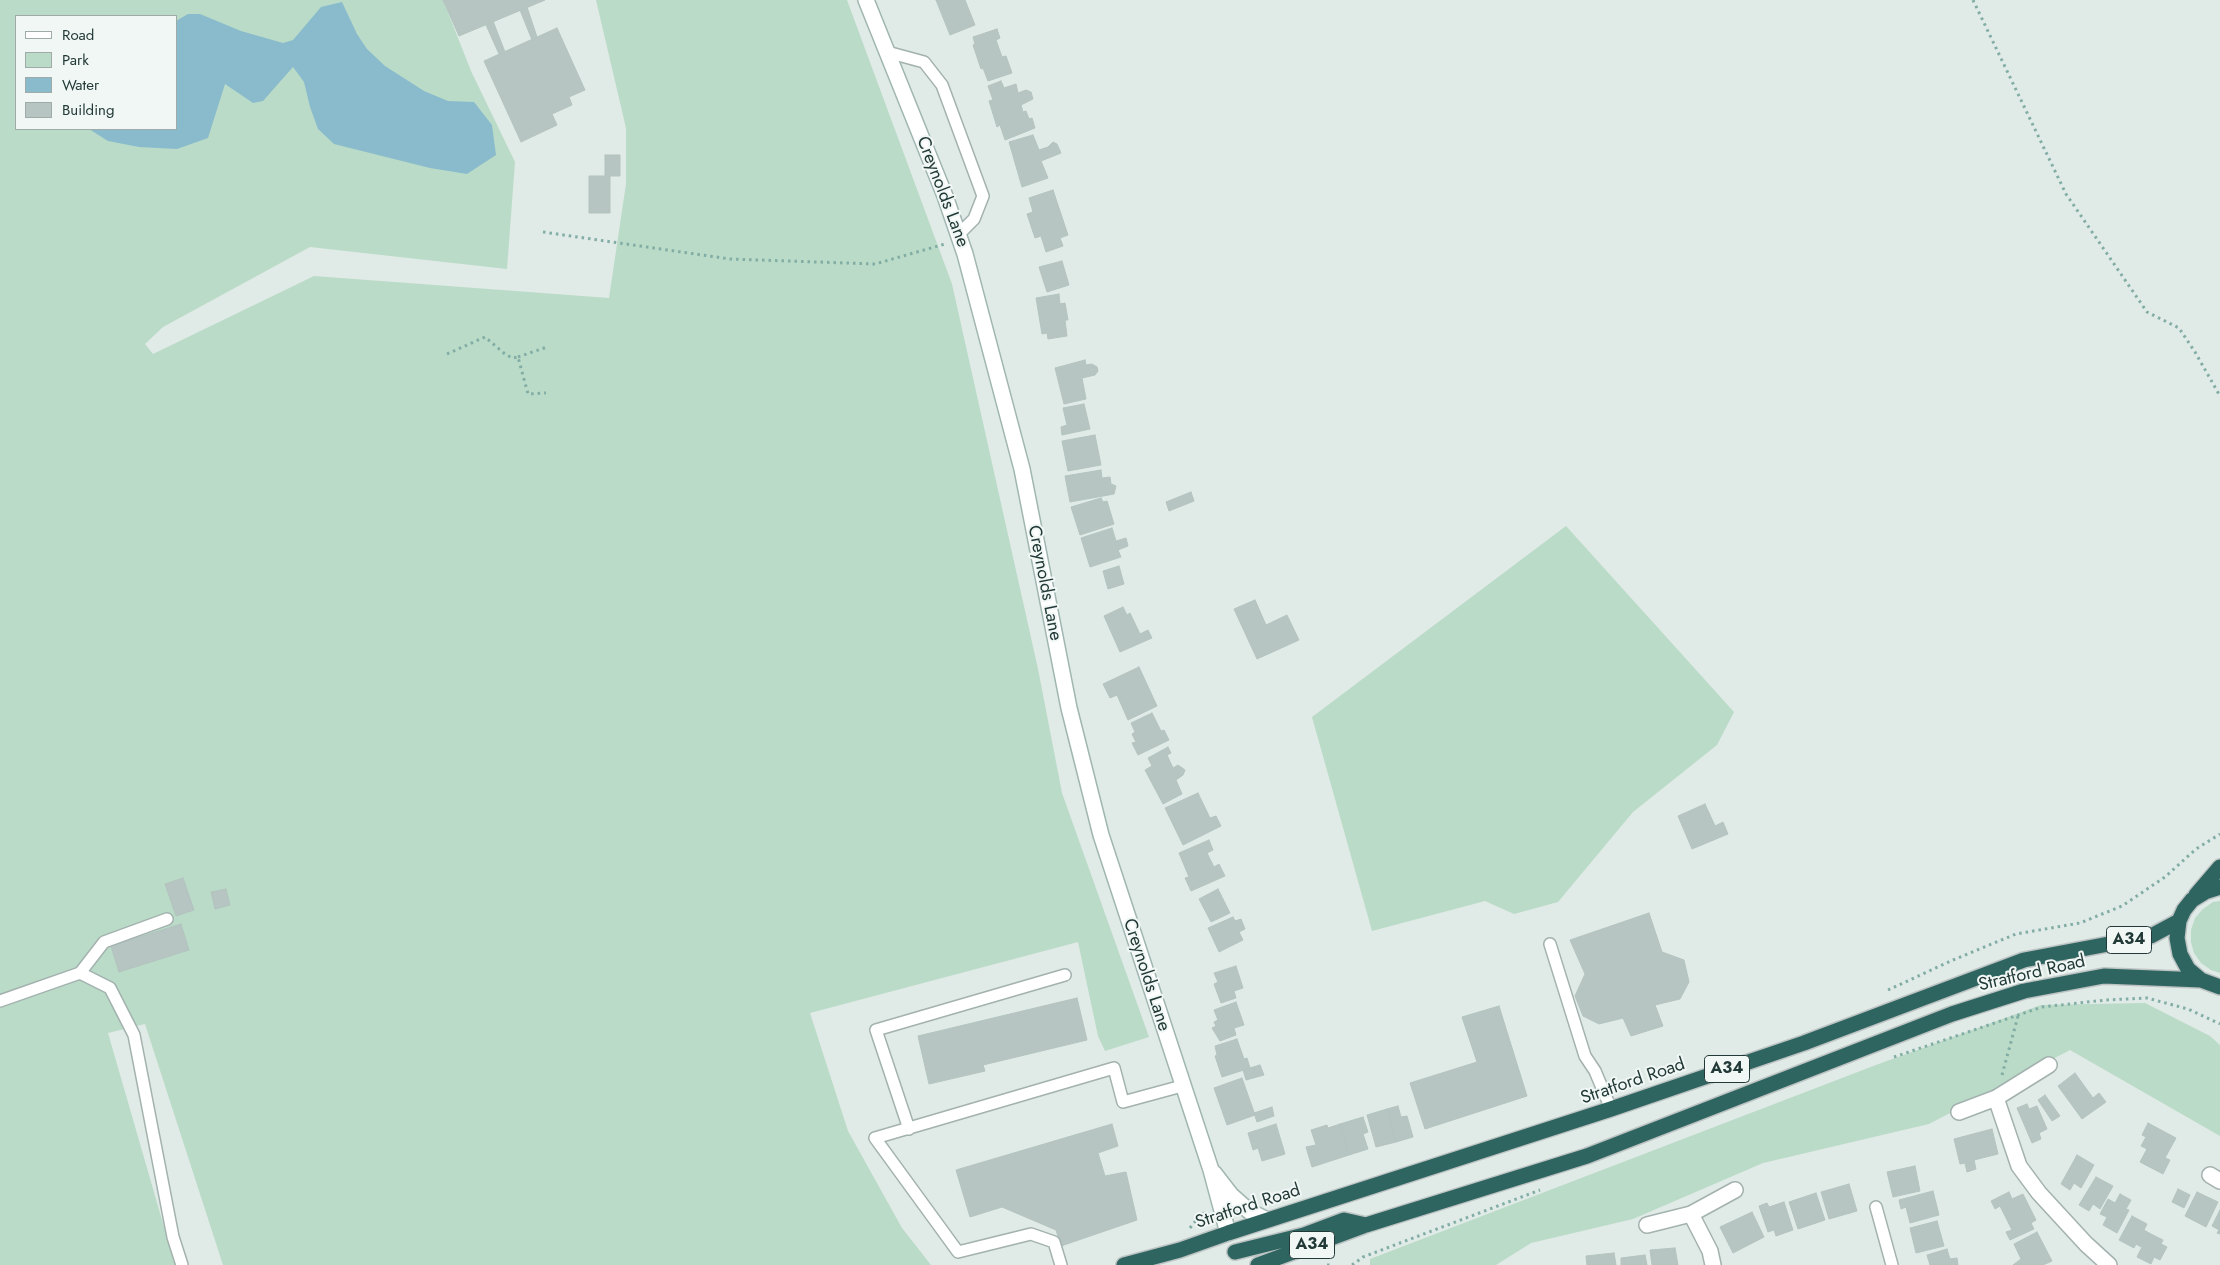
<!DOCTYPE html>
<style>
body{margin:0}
#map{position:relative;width:2220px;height:1265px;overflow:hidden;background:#e0eae7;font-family:Jost,sans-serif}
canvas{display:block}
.legend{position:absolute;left:15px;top:15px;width:162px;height:115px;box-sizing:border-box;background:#f1f7f5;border:1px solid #9eaba9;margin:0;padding:6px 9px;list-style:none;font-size:15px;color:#223a37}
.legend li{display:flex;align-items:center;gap:10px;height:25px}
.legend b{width:25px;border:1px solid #9eaba9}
</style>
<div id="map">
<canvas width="2220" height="1265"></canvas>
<ul class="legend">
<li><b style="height:6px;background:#fff"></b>Road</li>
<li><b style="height:14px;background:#badbc7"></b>Park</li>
<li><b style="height:14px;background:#8abbcd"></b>Water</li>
<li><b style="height:14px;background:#b6c5c1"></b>Building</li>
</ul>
</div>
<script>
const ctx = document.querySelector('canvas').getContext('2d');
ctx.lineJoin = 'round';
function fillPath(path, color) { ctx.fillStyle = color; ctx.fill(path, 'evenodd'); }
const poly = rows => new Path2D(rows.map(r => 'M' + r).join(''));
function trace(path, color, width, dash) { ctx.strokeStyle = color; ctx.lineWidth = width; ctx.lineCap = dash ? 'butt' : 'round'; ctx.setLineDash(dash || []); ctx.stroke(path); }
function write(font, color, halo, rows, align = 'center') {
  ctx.font = font + ' Jost,sans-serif'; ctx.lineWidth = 4; ctx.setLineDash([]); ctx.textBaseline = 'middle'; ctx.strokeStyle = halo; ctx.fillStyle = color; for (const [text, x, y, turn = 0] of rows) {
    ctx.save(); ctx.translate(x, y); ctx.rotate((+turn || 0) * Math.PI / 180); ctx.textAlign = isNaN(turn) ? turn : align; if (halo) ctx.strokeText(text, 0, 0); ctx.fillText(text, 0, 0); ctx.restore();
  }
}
fillPath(poly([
 [0,0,443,0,471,71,515,162,507,269,310,247,163,327,145,344,153,354,314,276,609,298,626,184,626,128,596,0,847,0,952,284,1038,669,1062,793,1149,1037,1105,1051,1098,1036,1078,942,810,1013,848,1131,902,1228,931,1265,223,1265,145,1024,108,1033,175,1265,0,1265],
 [16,16,176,16,176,129,16,129],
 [1566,526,1734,712,1717,745,1633,812,1558,902,1514,914,1485,901,1372,931,1312,717],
 [2220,901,2220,973,2211,970,2201,963,2194,953,2191,942,2191,930,2195,918,2203,909,2213,902],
 [2145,1003,2210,1036,2220,1045,2220,1136,2070,1050,1929,1124,1763,1163,1633,1219,1531,1243,1496,1265,1370,1265,1370,1259,1876,1065,2041,1005]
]), '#badbc7');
fillPath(poly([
 [342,2,357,34,367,49,385,66,424,91,448,101,474,102,492,125,496,155,467,174,430,168,334,144,318,129,310,107,304,82,293,67,263,101,253,103,225,84,208,138,177,149,139,147,108,141,89,129,176,129,176,21,188,14,200,14,241,31,283,43,293,40,321,7]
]), '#8abbcd');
const building = poly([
 [443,0,545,0,459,36,443,0],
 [936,0,965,0,975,25,950,35,936,0],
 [527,7,537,37,532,40,520,10,527,7],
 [493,21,505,52,499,54,486,25,493,21],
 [557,28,585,90,569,97,572,105,552,114,557,125,521,142,484,61,557,28],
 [997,29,1000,38,996,40,1002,57,1006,56,1012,73,988,81,983,68,981,69,973,45,975,44,973,37,997,29],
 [1001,81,1004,88,1016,84,1018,93,1026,90,1031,92,1033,99,1021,105,1023,112,1026,111,1029,119,1032,118,1035,128,1005,140,1000,125,997,127,989,101,993,100,988,86,1001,81],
 [1033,135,1039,150,1048,147,1053,142,1057,144,1061,153,1041,161,1048,178,1022,187,1009,142,1033,135],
 [605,155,620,155,620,176,610,176,610,213,589,213,589,176,605,176,605,155],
 [1053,190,1068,235,1060,238,1063,246,1046,252,1041,236,1035,238,1027,214,1033,212,1029,198,1053,190],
 [1062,261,1069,285,1047,292,1039,267,1062,261],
 [1059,294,1060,304,1065,303,1068,320,1065,320,1067,336,1048,339,1047,333,1042,334,1036,298,1059,294],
 [1085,360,1086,365,1092,364,1097,367,1098,371,1095,375,1082,378,1086,399,1064,404,1055,368,1085,360],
 [1084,404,1090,429,1062,435,1061,427,1067,425,1063,408,1084,404],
 [1095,435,1101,465,1068,471,1062,441,1095,435],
 [1101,470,1102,478,1110,477,1111,484,1116,486,1114,494,1070,502,1065,476,1101,470],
 [1191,492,1194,501,1169,511,1166,502,1191,492],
 [1101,498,1103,502,1107,501,1114,524,1080,535,1071,507,1101,498],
 [1112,528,1116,541,1126,538,1128,546,1118,550,1121,557,1090,567,1081,538,1112,528],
 [1119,566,1124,584,1108,589,1103,571,1119,566],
 [1255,600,1266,625,1287,615,1299,640,1257,659,1234,609,1255,600],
 [1123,607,1127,615,1130,613,1140,634,1148,630,1152,638,1120,652,1104,616,1123,607],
 [1139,667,1157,706,1128,720,1117,695,1110,698,1103,684,1139,667],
 [1152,713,1161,731,1164,730,1169,740,1138,755,1132,743,1136,742,1132,734,1135,732,1131,723,1152,713],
 [1168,747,1171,753,1167,755,1173,768,1178,765,1185,770,1183,775,1176,780,1182,794,1163,804,1145,770,1152,766,1148,758,1168,747],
 [1198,793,1210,818,1216,816,1221,826,1183,845,1165,808,1198,793],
 [1705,804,1715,826,1723,822,1728,834,1692,849,1678,816,1705,804],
 [1209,840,1213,850,1207,853,1214,867,1219,864,1225,876,1191,891,1185,878,1189,877,1179,853,1209,840],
 [183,878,194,910,176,916,165,884,183,878],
 [226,889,230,905,215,909,211,892,226,889],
 [1218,889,1230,913,1211,922,1199,899,1218,889],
 [1649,913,1662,952,1684,960,1689,982,1680,999,1655,1005,1663,1026,1631,1036,1623,1018,1599,1024,1583,1016,1575,996,1585,974,1570,940,1649,913],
 [1233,917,1235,921,1241,919,1245,929,1239,932,1243,940,1219,952,1208,928,1233,917],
 [181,924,189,950,119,972,111,946,181,924],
 [1236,966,1243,988,1234,991,1236,998,1221,1003,1214,984,1218,982,1214,973,1236,966],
 [1077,998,1087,1040,983,1065,985,1071,929,1084,918,1036,1077,998],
 [1236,1002,1244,1025,1234,1028,1236,1035,1220,1041,1212,1028,1216,1026,1214,1022,1218,1020,1214,1010,1236,1002],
 [1499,1006,1527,1096,1425,1129,1410,1083,1477,1062,1462,1017,1499,1006],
 [1237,1039,1244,1059,1247,1058,1250,1068,1222,1077,1215,1056,1217,1055,1215,1046,1237,1039],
 [1260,1065,1264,1075,1246,1080,1243,1070,1260,1065],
 [2075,1073,2093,1098,2099,1093,2106,1102,2082,1119,2058,1086,2075,1073],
 [1242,1078,1255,1115,1227,1125,1214,1088,1242,1078],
 [2045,1095,2060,1116,2052,1121,2038,1100,2045,1095],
 [2027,1104,2029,1109,2037,1106,2047,1129,2039,1133,2041,1139,2032,1143,2017,1108,2027,1104],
 [1398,1106,1401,1117,1407,1116,1413,1137,1396,1142,1387,1109,1398,1106],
 [1272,1107,1274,1116,1257,1122,1254,1113,1272,1107],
 [1387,1109,1396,1142,1376,1147,1367,1115,1387,1109],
 [1363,1117,1368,1132,1363,1134,1368,1149,1349,1155,1340,1124,1363,1117],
 [2148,1123,2176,1138,2165,1158,2170,1160,2163,1174,2140,1162,2147,1149,2141,1146,2146,1137,2142,1135,2148,1123],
 [1112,1124,1118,1146,1098,1153,1105,1176,1126,1172,1137,1220,1061,1246,1056,1230,1002,1207,970,1217,956,1170,1112,1124],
 [1276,1124,1285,1154,1262,1161,1258,1148,1253,1150,1248,1133,1276,1124],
 [1340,1124,1349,1155,1312,1167,1306,1147,1316,1145,1311,1130,1327,1125,1328,1128,1340,1124],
 [1992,1129,1998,1154,1974,1160,1976,1169,1967,1172,1965,1163,1960,1164,1954,1139,1992,1129],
 [2077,1155,2094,1165,2081,1188,2074,1183,2070,1190,2061,1184,2077,1155],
 [1915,1166,1920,1191,1893,1197,1887,1172,1915,1166],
 [2096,1177,2113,1186,2100,1209,2093,1204,2089,1211,2079,1205,2096,1177],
 [1849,1184,1857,1211,1829,1219,1821,1192,1849,1184],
 [2178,1189,2190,1195,2184,1208,2172,1202,2178,1189],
 [1933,1191,1939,1215,1910,1223,1906,1207,1901,1209,1899,1200,1933,1191],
 [2009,1192,2012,1199,2023,1194,2036,1220,2031,1223,2034,1229,2010,1240,2006,1232,2012,1230,2000,1206,1995,1209,1991,1201,2009,1192],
 [2197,1192,2218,1202,2206,1227,2185,1216,2197,1192],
 [1816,1193,1825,1220,1798,1229,1789,1202,1816,1193],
 [2120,1194,2131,1200,2126,1209,2129,1210,2117,1233,2103,1225,2107,1217,2100,1214,2108,1199,2115,1203,2120,1194],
 [1784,1202,1793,1230,1776,1236,1774,1230,1768,1232,1759,1206,1767,1203,1769,1207,1784,1202],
 [2220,1210,2220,1234,2217,1233,2219,1230,2212,1226,2220,1210],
 [1752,1212,1764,1237,1733,1253,1720,1227,1752,1212],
 [2132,1216,2147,1224,2144,1230,2149,1233,2141,1247,2136,1244,2134,1248,2119,1240,2132,1216],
 [1937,1221,1944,1246,1916,1253,1910,1228,1937,1221],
 [2037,1232,2052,1261,2043,1265,2013,1265,2021,1259,2014,1244,2037,1232],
 [2149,1233,2163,1240,2161,1244,2167,1247,2160,1260,2154,1257,2151,1264,2137,1257,2149,1233],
 [1675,1248,1678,1265,1652,1265,1650,1250,1675,1248],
 [1947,1249,1950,1259,1957,1258,1958,1265,1930,1265,1927,1255,1947,1249],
 [1614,1253,1616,1265,1587,1265,1586,1256,1614,1253],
 [1645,1255,1647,1265,1621,1265,1621,1258,1645,1255]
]);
fillPath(building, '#b6c5c1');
trace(building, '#b3c4bf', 1);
const lane = poly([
 [887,52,924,62,942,85,983,196,974,219,958,235],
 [1550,944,1585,1056,1595,1071,1611,1109],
 [80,973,104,942,167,919],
 [0,1001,80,973,110,988,134,1035,173,1237,182,1265],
 [909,1129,876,1030,1065,975],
 [1876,1207,1892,1265],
 [1061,1265,1054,1242,1031,1234,958,1252,875,1138,1114,1068,1123,1102,1182,1086]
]);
const street = poly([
 [1996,1098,2049,1065],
 [1959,1112,1996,1098,2019,1166,2039,1193,2086,1244,2109,1265],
 [2210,1175,2220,1181],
 [1647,1225,1691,1214],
 [1713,1265,1710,1251,1691,1214,1735,1190]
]);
const secondary = poly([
 [866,0,945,196,965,254,1022,469,1069,708,1101,835,1211,1170,1228,1233],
 [1214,1173,1231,1195,1249,1211,1267,1220]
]);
const highway = poly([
 [2220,887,2205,892,2192,900,2184,910,2179,921,2177,938,2180,954,2188,969,2201,980,2220,987],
 [2196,895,2220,867],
 [1235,1252,1304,1235,1344,1220,1366,1225],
 [1124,1265,1180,1250,1228,1233,1611,1109,1804,1043,2024,960,2151,936,2179,921],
 [1258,1265,1366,1225,1587,1156,1952,1014,2024,991,2104,976,2201,980]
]);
trace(lane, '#a3b2af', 14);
trace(street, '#a3b2af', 18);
trace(secondary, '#a0b6b1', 18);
trace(highway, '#bdc4c3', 18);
trace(poly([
 [1973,0,2066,194,2147,312,2179,328,2195,352,2220,396],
 [543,232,730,259,875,264,945,244],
 [447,354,485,337,505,354,512,358,518,357,528,394,546,393],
 [518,357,547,347],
 [1888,990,1953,960,2016,934,2080,923,2122,906,2165,877,2196,849,2220,834],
 [1894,1057,2042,1007,2106,1000,2147,998,2188,1009,2220,1024],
 [2002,1075,2018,1016],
 [1190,1228,1201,1214,1205,1213],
 [1327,1265,1332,1265],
 [1352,1265,1363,1257,1540,1190]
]), '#82ada5', 3, [2.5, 4]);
trace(lane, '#fff', 11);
trace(street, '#fff', 15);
trace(secondary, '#fff', 15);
trace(highway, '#2f6561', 15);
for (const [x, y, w] of [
 [2129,940,45],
 [1727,1069,45],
 [1312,1245,45]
]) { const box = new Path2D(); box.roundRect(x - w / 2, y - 13.5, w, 27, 4); ctx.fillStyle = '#f1f7f5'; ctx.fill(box); trace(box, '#223a37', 1); }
write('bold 16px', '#223a37', null, [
 ["A34",2129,940],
 ["A34",1727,1069],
 ["A34",1312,1245]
]);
write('18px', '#223a37', '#f1f7f5', [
 ["Creynolds Lane",942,192,69],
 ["Creynolds Lane",1044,583,79],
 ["Stratford Road",2032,974,-13],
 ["Creynolds Lane",1146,975,72],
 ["Stratford Road",1633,1082,-19],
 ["Stratford Road",1248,1207,-18]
]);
</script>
